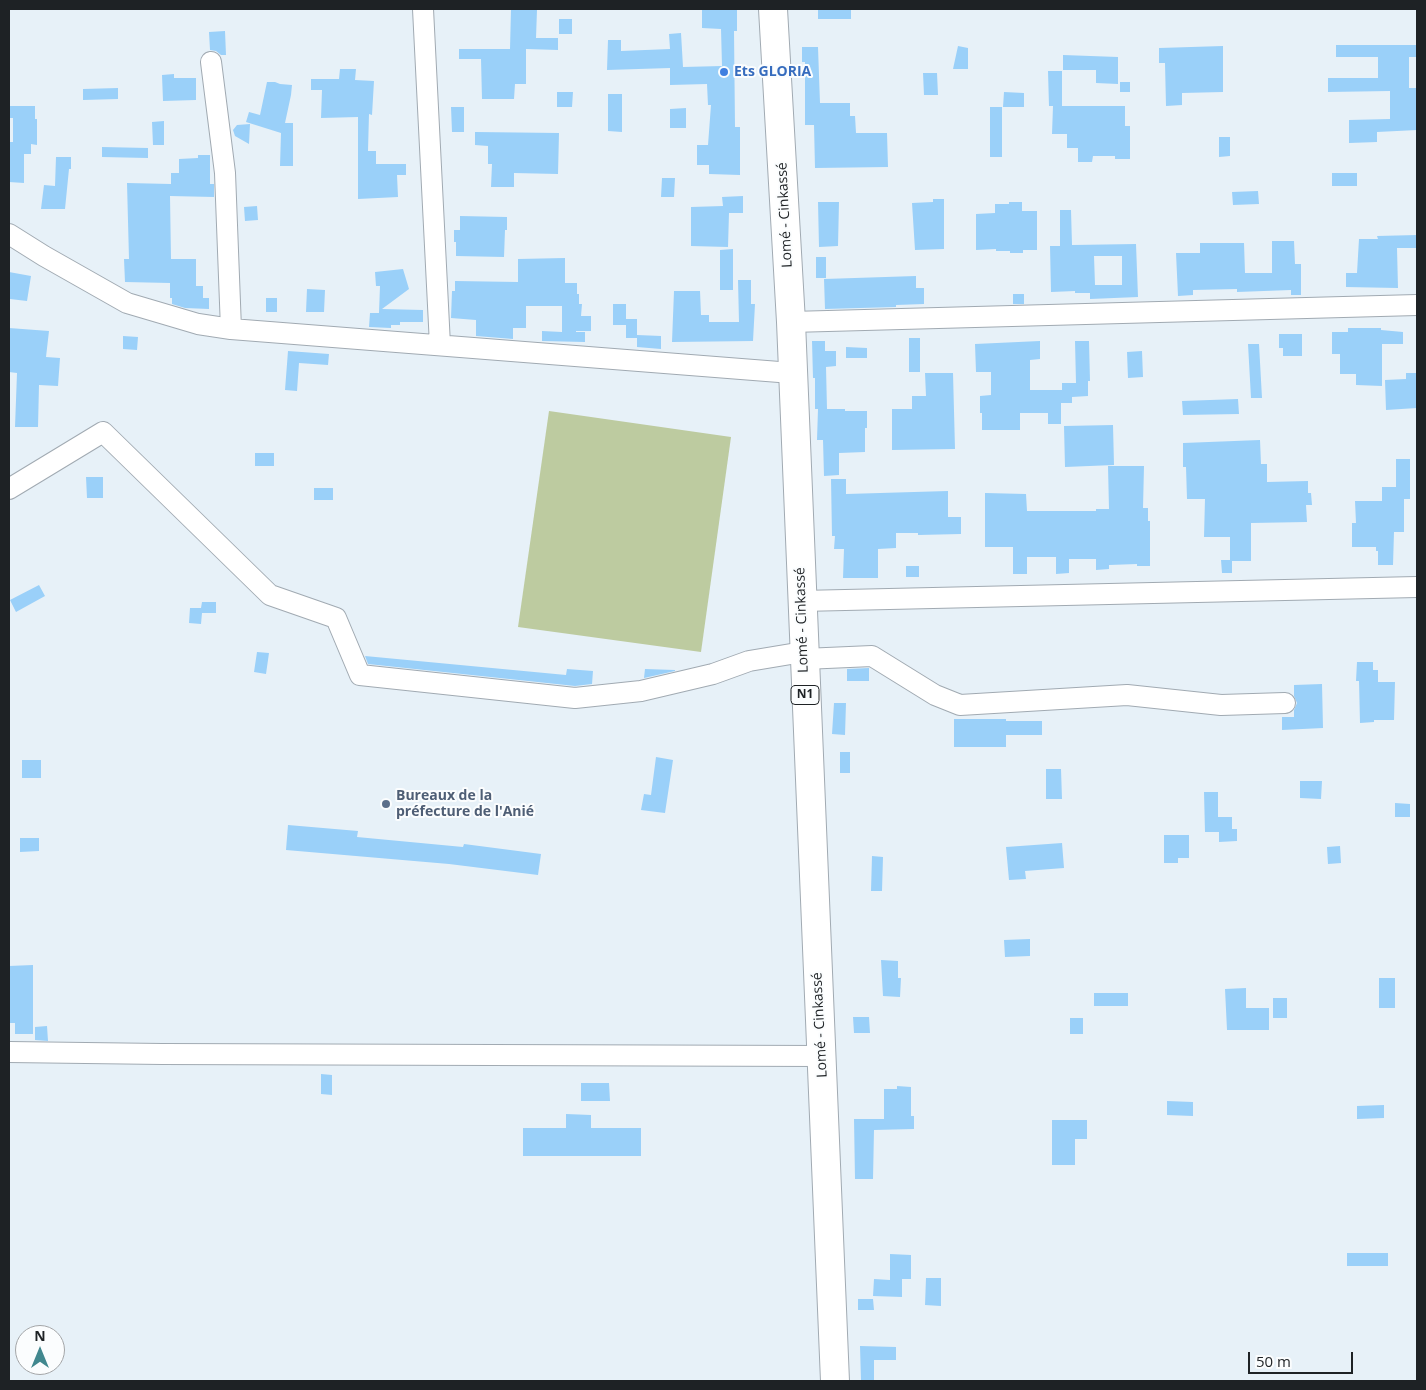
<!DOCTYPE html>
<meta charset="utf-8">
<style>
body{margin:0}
#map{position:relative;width:1426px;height:1390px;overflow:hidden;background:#e7f1f8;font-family:"Open Sans",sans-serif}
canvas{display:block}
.frame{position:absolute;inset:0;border:10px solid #1e2225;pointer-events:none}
.north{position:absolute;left:15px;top:1325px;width:50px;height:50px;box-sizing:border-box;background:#fbfdfe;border:1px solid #a3a5a7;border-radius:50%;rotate:0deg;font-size:14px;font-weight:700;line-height:20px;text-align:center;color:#1e2225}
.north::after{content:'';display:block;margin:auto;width:18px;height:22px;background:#41888f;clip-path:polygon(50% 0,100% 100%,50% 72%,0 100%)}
.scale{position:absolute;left:1248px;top:1352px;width:105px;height:22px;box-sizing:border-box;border:2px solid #1e2225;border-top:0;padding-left:6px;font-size:15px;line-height:18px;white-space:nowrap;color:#1e2225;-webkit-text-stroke:4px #fbfdfe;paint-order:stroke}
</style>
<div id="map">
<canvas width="1426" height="1390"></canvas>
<div class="frame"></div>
<div class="north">N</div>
<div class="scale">50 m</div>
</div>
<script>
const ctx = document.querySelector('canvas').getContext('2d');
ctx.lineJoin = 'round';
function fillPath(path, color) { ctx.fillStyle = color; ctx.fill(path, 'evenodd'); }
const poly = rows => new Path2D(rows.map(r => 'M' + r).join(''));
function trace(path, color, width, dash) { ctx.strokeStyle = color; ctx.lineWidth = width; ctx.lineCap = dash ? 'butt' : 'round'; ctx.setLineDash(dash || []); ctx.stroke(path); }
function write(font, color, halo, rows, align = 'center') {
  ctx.font = font + ' "Open Sans",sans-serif'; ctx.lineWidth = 4; ctx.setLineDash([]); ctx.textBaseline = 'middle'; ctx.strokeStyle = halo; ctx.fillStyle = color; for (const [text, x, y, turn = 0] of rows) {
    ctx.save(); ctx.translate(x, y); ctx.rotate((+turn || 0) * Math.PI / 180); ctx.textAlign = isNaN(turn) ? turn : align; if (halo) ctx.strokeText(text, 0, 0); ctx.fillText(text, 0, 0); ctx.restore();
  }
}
fillPath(poly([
 [549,411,731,437,701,652,518,627]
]), '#bdcba0');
fillPath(poly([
 [511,9,537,10,536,38,558,38,558,50,526,49,526,84,515,84,514,99,482,99,481,59,459,59,459,49,510,49],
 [702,9,737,9,737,31,734,31,735,127,740,127,740,175,709,174,709,165,697,165,697,145,708,145,711,105,708,105,707,84,670,85,670,68,607,70,608,40,621,40,621,51,670,49,669,34,681,33,683,67,722,66,721,29,702,28],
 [818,9,851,9,851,19,818,19],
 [559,19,572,19,572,34,559,34],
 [225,31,226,55,221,55,216,51,210,50,209,32],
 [1336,45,1417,45,1417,57,1409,57,1409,88,1417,88,1417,130,1377,132,1377,142,1349,143,1349,120,1390,119,1390,91,1328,92,1328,78,1378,78,1378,57,1336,57],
 [958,46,968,48,968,69,953,69],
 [1223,46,1223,92,1182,93,1182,105,1166,106,1165,63,1159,63,1159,48],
 [802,47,818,47,820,103,850,103,850,116,855,116,856,133,887,133,888,167,815,168,814,125,805,125,805,62,802,62],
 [1063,55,1118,57,1118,84,1096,83,1096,70,1063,70],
 [340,69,356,69,355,80,374,81,372,115,369,114,368,151,376,151,376,164,406,164,406,175,397,175,398,197,358,199,358,117,321,118,322,90,311,90,311,79,339,79],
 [1048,71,1062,71,1062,106,1049,106],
 [923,73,937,73,938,95,924,95],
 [174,74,174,78,196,78,196,100,163,101,162,75],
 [267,82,275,82,280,84,292,85,291,95,285,123,293,123,293,166,280,166,281,133,246,122,249,112,260,115],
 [1120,82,1130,82,1130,92,1120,92],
 [118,88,118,99,83,100,83,89],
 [557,92,573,92,572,107,557,107],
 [1004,92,1024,93,1024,107,1003,107],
 [608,94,622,94,622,132,608,131],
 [9,106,35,106,35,119,37,119,37,145,31,144,31,154,24,154,24,183,9,182,9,142,13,142,13,118,9,118],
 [1053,106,1125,106,1125,126,1130,126,1130,159,1115,159,1115,156,1093,156,1092,162,1078,162,1078,148,1067,148,1067,134,1052,134],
 [451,107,464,107,464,132,452,132],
 [990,107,1002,107,1002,157,990,157],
 [686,108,686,128,670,128,670,109],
 [164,121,164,145,153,145,152,122],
 [250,124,249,144,235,136,233,130,237,125],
 [475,132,559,133,558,174,514,173,514,187,491,187,492,164,488,164,488,146,475,145],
 [1219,137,1230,137,1230,156,1219,157],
 [102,147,148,148,148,158,102,157],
 [198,155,210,155,210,184,214,184,214,197,170,196,171,259,196,259,196,286,203,286,203,298,209,298,209,309,185,308,172,304,172,298,170,298,170,283,125,282,124,259,129,259,127,183,171,184,171,173,179,173,179,159,198,158],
 [56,157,71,157,71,169,69,169,65,209,41,209,44,185,55,186],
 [1332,173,1357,173,1357,186,1332,186],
 [662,178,675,178,674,197,661,197],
 [1258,191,1259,204,1233,205,1232,192],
 [743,196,743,213,729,213,728,247,691,246,691,207,723,206,722,197],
 [933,199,944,199,944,249,915,250,912,203,933,202],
 [818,202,839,202,838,246,819,247],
 [1009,202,1022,202,1022,211,1037,211,1037,250,1023,250,1023,253,1010,253,1010,251,996,251,996,249,976,250,976,214,995,213,995,204,1009,204],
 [257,206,258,220,245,221,244,207],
 [1060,210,1071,210,1072,245,1136,244,1138,297,1090,299,1090,293,1075,293,1075,291,1051,292,1050,246,1060,246],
 [1094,256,1122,256,1122,285,1095,285],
 [460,216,507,217,507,230,505,230,504,257,456,256,456,242,454,242,454,230,460,230],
 [1417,235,1417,248,1397,248,1398,288,1346,287,1346,273,1357,273,1359,239,1378,239,1377,236],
 [1272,241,1294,241,1295,264,1301,264,1301,295,1291,295,1291,290,1237,292,1237,289,1193,290,1193,295,1178,296,1176,253,1200,253,1200,243,1244,243,1245,273,1272,273],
 [733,249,733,290,720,290,720,250],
 [816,257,826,257,826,278,816,278],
 [565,258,565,283,577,283,577,294,579,294,579,304,582,304,581,316,591,316,591,331,576,331,576,332,585,332,585,342,542,341,542,331,562,332,562,306,526,306,526,328,513,328,513,339,476,336,476,320,451,318,452,291,455,291,455,281,518,282,518,259],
 [403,269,409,289,382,309,423,310,423,322,400,322,400,325,391,325,391,328,369,327,370,313,379,313,380,286,376,286,375,272],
 [9,272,31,276,27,301,10,299],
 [916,276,916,288,924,288,924,304,896,305,896,307,825,309,824,279],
 [738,280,751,280,751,304,755,304,753,341,672,342,674,291,700,291,701,315,709,315,709,322,739,322],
 [307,289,325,290,324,312,306,312],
 [1013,294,1024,294,1024,304,1013,304],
 [266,298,277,298,277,312,266,312],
 [613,304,626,304,626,319,637,319,637,337,637,335,661,336,661,349,637,347,637,338,626,338,626,325,613,325],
 [9,328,49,331,46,357,60,358,58,386,39,385,38,427,15,427,17,373,9,372],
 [1348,328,1381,328,1381,330,1403,332,1403,344,1382,344,1382,386,1356,385,1356,374,1340,374,1340,354,1332,354,1332,332,1348,332],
 [1279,334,1302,334,1302,356,1283,356,1283,348,1279,348],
 [123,336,138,337,137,350,123,349],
 [909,338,920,338,920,372,909,372],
 [812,341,825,341,825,351,836,351,836,366,826,367,827,409,845,409,845,411,867,411,867,428,865,428,865,452,839,453,839,475,824,476,823,440,817,440,818,409,815,409,815,378,813,378],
 [1040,341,1040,359,1030,360,1030,390,1062,390,1062,383,1076,383,1075,341,1089,341,1090,381,1088,381,1088,396,1072,397,1072,403,1061,403,1061,424,1048,424,1048,413,1020,413,1020,430,982,430,982,413,980,413,980,396,991,395,991,372,976,372,975,344],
 [1248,344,1259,344,1262,398,1251,398],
 [846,347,867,348,867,358,846,358],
 [288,351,329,354,328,365,299,363,297,391,285,390],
 [1142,351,1143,377,1128,378,1127,352],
 [925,373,953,373,955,449,892,450,892,409,912,409,912,396,926,396],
 [1406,373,1417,373,1417,408,1386,410,1385,380,1406,379],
 [1238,399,1239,414,1183,415,1182,401],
 [1113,425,1114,465,1065,467,1064,426],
 [1260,440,1261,464,1267,464,1267,482,1308,481,1308,493,1311,493,1312,505,1306,505,1307,522,1251,523,1251,561,1232,561,1232,573,1222,573,1221,560,1230,560,1230,537,1204,537,1205,499,1187,499,1186,467,1183,467,1183,443],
 [255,453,274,453,274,466,255,466],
 [1396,459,1410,459,1410,499,1404,499,1404,532,1394,532,1393,565,1378,565,1378,551,1376,551,1376,547,1352,547,1352,523,1356,523,1355,501,1382,501,1382,487,1396,487],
 [1108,466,1144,466,1143,508,1148,508,1148,521,1150,521,1150,566,1137,566,1137,564,1109,565,1109,569,1096,570,1096,559,1069,559,1069,573,1056,574,1056,557,1027,557,1027,574,1013,574,1013,547,985,547,985,493,1026,494,1027,511,1096,511,1096,509,1109,509],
 [86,477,103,477,103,498,87,498],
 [831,479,846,479,846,494,948,491,948,517,961,517,961,534,918,535,918,533,896,533,896,548,878,549,878,578,843,578,844,549,834,549,835,536,832,536],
 [314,488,333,488,333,500,314,500],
 [906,566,919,566,919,577,906,577],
 [39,585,45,596,16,612,10,600],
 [202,602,216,602,216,613,202,613,201,624,189,623,190,608,201,608],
 [257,652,269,653,266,674,254,672],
 [365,656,566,675,567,669,593,671,592,684,575,686,368,664],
 [1357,662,1373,662,1373,670,1378,670,1378,682,1395,682,1394,720,1374,720,1374,722,1360,723,1359,681,1356,681],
 [869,668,869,681,847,681,847,669],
 [645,669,675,670,675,671,644,678],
 [1322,684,1323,728,1282,730,1282,717,1294,717,1294,710,1297,703,1294,696,1294,685],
 [834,703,846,703,845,735,832,734],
 [954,719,1006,719,1006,721,1042,721,1042,735,1006,735,1006,747,954,747],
 [840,752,850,752,850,773,840,773],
 [656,757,673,760,665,813,641,810,644,794,651,795],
 [22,760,41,760,41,778,22,778],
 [1046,769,1061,769,1062,799,1046,799],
 [1300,781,1322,781,1321,799,1300,798],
 [1204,792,1218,792,1218,817,1232,817,1232,829,1237,829,1237,841,1219,842,1219,832,1205,832],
 [1395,803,1410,804,1410,817,1395,817],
 [288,825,358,831,357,837,463,847,464,844,541,854,538,875,449,864,286,850],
 [1164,835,1189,835,1189,858,1178,858,1178,863,1164,863],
 [20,838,39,838,39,851,20,852],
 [1062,843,1064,868,1025,871,1026,879,1009,880,1006,847],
 [1340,846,1341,863,1328,864,1327,847],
 [872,856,883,857,882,891,871,891],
 [1030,939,1030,956,1005,957,1004,940],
 [881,960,898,961,898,978,901,978,900,997,883,996],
 [33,965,33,1034,15,1034,15,1023,9,1023,9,966],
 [1379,978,1395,978,1395,1008,1379,1008],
 [1246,988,1246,1008,1269,1008,1269,1030,1227,1030,1225,989],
 [1094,993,1128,993,1128,1006,1094,1006],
 [1273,998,1287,998,1287,1018,1273,1018],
 [853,1017,869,1017,870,1033,854,1033],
 [1070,1018,1083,1018,1083,1034,1070,1034],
 [47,1026,48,1041,35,1040,35,1027],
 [321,1074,332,1075,332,1095,321,1094],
 [581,1083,609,1083,610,1101,581,1101],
 [897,1086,911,1087,911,1116,914,1116,914,1129,874,1130,873,1179,855,1179,854,1119,884,1119,884,1089,897,1089],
 [1167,1101,1193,1102,1193,1116,1167,1115],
 [1384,1105,1384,1118,1357,1119,1357,1106],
 [566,1114,591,1115,591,1128,641,1128,641,1156,523,1156,523,1128,566,1128],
 [1052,1120,1087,1120,1087,1139,1075,1139,1075,1165,1052,1165],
 [1347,1253,1388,1253,1388,1266,1347,1266],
 [890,1254,911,1255,911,1279,902,1279,902,1297,873,1296,874,1279,890,1280],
 [926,1278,941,1278,941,1306,925,1305],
 [858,1299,873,1299,874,1310,858,1310],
 [860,1346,896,1347,896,1360,874,1360,874,1381,861,1381]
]), '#9ad0f9');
const minor = poly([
 [423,9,440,345],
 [211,62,225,173,231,329],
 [9,234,44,256,127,303,198,324,231,329,792,373],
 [791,322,1417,305],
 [9,489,103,432,270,595,336,618,360,675,575,698,641,691,713,674,749,661,803,652],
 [801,601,1417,587],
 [804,659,872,656,935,695,960,705,1127,695,1221,705,1285,703],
 [9,1052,162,1054,821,1056]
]);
const highway = poly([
 [773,9,791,322,835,1381]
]);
trace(minor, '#a1aab2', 22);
trace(highway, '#a1aab2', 30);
trace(minor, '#fff', 20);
trace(highway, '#fff', 28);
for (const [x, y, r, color] of [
 [724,72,5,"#3f7fe0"],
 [386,804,5,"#5c6f8a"]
]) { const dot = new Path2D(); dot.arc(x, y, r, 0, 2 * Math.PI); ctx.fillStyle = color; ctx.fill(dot); trace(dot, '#fbfdfe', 2); }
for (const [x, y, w] of [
 [805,695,28]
]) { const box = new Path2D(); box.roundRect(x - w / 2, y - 9.5, w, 19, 4); ctx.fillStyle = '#fbfdfe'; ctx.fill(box); trace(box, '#1e2225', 1); }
write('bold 12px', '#1e2225', null, [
 ["N1",805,695]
]);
write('bold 14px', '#366cbe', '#fbfdfe', [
 ["Ets GLORIA",734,72]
], 'left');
write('14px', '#1e2225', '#fbfdfe', [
 ["Lomé - Cinkassé",785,215,-93],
 ["Lomé - Cinkassé",802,620,-92],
 ["Lomé - Cinkassé",820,1025,-93]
]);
write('bold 14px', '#4e5e75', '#fbfdfe', [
 ["Bureaux de la",396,796],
 ["préfecture de l'Anié",396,812]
], 'left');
</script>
